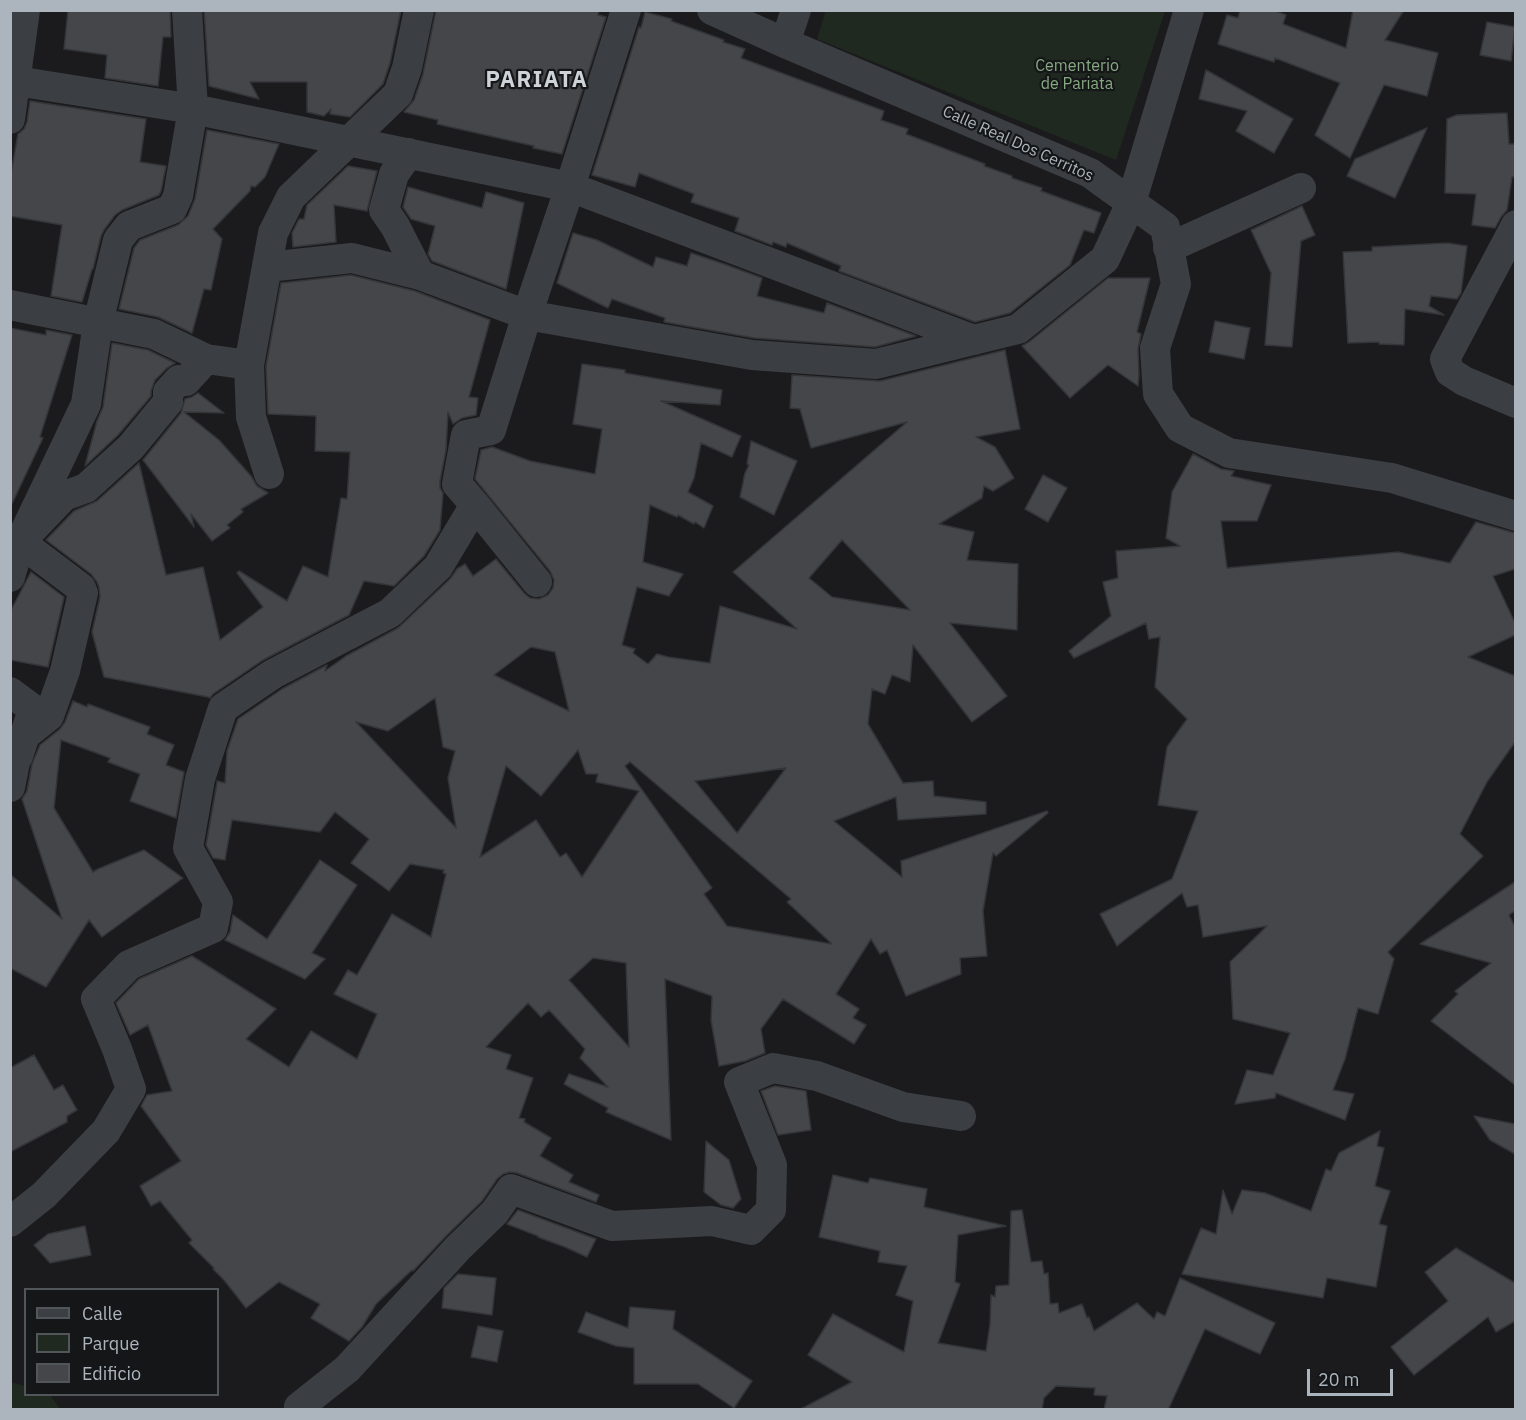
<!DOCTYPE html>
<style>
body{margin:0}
#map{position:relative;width:1526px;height:1420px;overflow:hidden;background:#1b1b1d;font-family:"IBM Plex Sans",sans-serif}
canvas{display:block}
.frame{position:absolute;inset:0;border:12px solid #acb5bd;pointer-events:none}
.legend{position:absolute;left:24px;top:1288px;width:195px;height:108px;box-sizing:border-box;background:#151618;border:2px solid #51565a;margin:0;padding:8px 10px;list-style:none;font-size:18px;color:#acb5bd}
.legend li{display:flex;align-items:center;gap:12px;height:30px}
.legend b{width:30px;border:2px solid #51565a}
.scale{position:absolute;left:1307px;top:1369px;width:86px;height:27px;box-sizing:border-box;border:3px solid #acb5bd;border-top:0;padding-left:8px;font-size:18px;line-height:21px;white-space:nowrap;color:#acb5bd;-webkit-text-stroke:4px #151618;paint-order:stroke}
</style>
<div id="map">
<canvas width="1526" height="1420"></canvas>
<div class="frame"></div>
<ul class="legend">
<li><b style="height:8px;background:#3b3e43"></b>Calle</li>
<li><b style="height:16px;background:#202920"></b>Parque</li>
<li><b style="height:16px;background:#44464a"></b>Edificio</li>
</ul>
<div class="scale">20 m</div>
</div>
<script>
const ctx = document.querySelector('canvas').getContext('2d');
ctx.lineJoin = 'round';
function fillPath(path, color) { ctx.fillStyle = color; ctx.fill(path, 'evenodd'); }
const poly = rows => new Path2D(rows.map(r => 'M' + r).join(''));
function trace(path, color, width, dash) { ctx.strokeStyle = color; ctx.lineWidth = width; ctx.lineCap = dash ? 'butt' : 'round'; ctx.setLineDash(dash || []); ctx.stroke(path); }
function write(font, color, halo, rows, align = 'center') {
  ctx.font = font + ' "IBM Plex Sans",sans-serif'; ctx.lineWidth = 4.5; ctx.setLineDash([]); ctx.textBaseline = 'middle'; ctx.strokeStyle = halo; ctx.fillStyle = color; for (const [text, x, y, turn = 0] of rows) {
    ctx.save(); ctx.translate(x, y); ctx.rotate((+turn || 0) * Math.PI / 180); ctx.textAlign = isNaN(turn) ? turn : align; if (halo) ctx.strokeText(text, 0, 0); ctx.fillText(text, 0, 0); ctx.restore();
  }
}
fillPath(poly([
 [826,10,1165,10,1165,11,1116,160,817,39],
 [10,1382,25,1386,26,1394,50,1395,60,1409,11,1409]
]), '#202920');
const building = poly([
 [68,10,170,10,171,37,163,37,158,86,105,78,107,55,64,49,68,10],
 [204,10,401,10,390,63,383,84,350,117,330,114,331,109,324,116,307,112,307,82,250,82,259,99,209,86,204,10],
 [436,10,599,10,598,15,606,17,562,154,533,148,534,146,437,124,438,120,404,112,414,100,423,74,436,10],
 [1240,10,1273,10,1286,15,1283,24,1346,48,1353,10,1404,10,1385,40,1438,53,1427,96,1384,85,1350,158,1315,135,1340,83,1275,58,1274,62,1218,44,1227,15,1238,18,1240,10],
 [645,12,672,19,671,21,724,40,723,42,745,49,741,58,884,111,881,120,908,129,906,134,985,164,984,166,1012,176,1012,178,1042,188,1041,191,1101,213,1094,233,1084,230,1070,265,1010,313,975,322,839,271,841,266,787,243,786,247,773,242,772,245,735,231,739,218,691,202,694,194,639,173,635,187,592,175,639,27,641,28,645,12],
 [1487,22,1515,27,1511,61,1480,55,1487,22],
 [1206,70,1293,119,1274,153,1236,131,1247,111,1199,99,1206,70],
 [30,101,146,119,140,162,166,166,161,191,159,195,122,210,115,215,104,230,101,236,93,269,92,269,82,302,51,296,62,225,10,216,10,179,18,134,24,129,27,122,30,101],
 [1507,113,1509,144,1515,144,1515,177,1512,177,1507,210,1501,217,1495,228,1472,225,1476,194,1445,193,1447,119,1457,115,1507,113],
 [1427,128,1395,198,1347,176,1355,159,1427,128],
 [207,130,279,144,265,177,255,187,251,186,250,191,213,229,222,239,211,290,204,289,192,333,158,317,119,309,134,248,140,240,178,225,188,216,195,199,207,130],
 [348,166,377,171,367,211,334,205,336,242,293,247,292,233,299,219,304,219,307,205,348,166],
 [408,187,482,208,486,192,524,203,506,289,432,261,428,254,435,226,411,219,403,207,408,187],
 [1302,206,1315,235,1301,241,1292,347,1265,345,1271,273,1251,230,1302,206],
 [573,233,597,240,653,267,656,257,687,266,691,253,724,264,762,278,757,296,824,313,827,303,916,336,875,347,754,338,664,322,665,318,612,299,608,308,557,283,573,233],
 [1447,243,1467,246,1461,293,1457,299,1431,296,1429,306,1444,315,1405,309,1404,345,1379,344,1379,342,1348,343,1343,252,1372,251,1372,247,1447,243],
 [351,275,415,291,490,320,469,397,478,398,476,415,462,418,453,424,448,412,446,450,440,481,440,488,443,493,440,530,424,556,394,586,364,581,349,615,263,660,213,694,210,698,208,697,104,677,92,632,100,597,99,587,97,582,91,574,46,540,74,511,97,501,139,463,166,575,203,567,220,640,263,607,237,573,239,571,287,601,303,566,328,577,341,498,347,499,350,452,315,451,316,416,268,414,266,366,281,283,351,275],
 [1108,278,1150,278,1137,332,1141,334,1138,349,1139,375,1138,386,1108,365,1070,398,1022,346,1029,342,1108,278],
 [1215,321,1250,328,1244,359,1209,352,1215,321],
 [10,328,46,335,46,330,72,335,40,437,43,438,10,508,10,328],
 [112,343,148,350,175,363,167,368,155,380,151,391,151,396,118,435,85,466,97,421,103,407,112,343],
 [1005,350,1020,429,976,437,995,447,1014,478,993,491,984,486,982,498,939,524,974,532,967,560,1018,564,1017,630,950,623,1007,696,972,722,913,645,910,682,892,675,885,694,872,689,868,724,903,783,933,781,934,796,986,802,986,814,898,820,896,797,834,821,902,877,901,861,1047,811,1048,813,996,856,993,853,983,911,987,956,960,958,961,974,906,996,887,950,880,954,871,939,836,994,859,1009,853,1018,866,1025,854,1044,783,999,761,1029,765,1053,745,1061,719,1066,711,1020,712,996,665,979,671,1140,606,1112,608,1108,564,1084,569,1074,608,1087,580,1058,585,1049,549,1010,541,1017,528,1003,486,1047,511,1055,506,1069,533,1078,519,1118,525,1119,524,1122,551,1138,540,1156,573,1175,569,1182,599,1195,596,1202,517,1173,510,1172,503,1174,497,1179,482,1201,446,1236,413,1271,412,1270,376,1304,362,1327,349,1341,311,1318,320,1304,279,1282,246,1308,224,1280,213,1269,214,1268,189,1243,192,1240,160,1201,151,1206,140,1186,181,1161,141,1106,147,1095,172,1091,148,1025,130,1035,116,1003,139,979,192,956,276,1009,246,1039,289,1067,311,1031,357,1059,377,1014,334,994,348,970,357,975,392,914,431,937,446,874,443,873,444,870,410,864,389,891,351,863,369,839,335,812,320,832,232,820,225,860,213,858,206,845,217,783,217,781,225,783,227,751,238,719,282,689,327,665,325,671,346,656,398,628,450,579,457,569,465,564,473,576,496,559,524,593,530,598,539,599,548,595,553,588,554,580,550,571,475,479,481,450,492,447,530,461,595,474,602,429,573,424,582,364,625,370,625,373,722,390,720,405,661,401,741,436,732,457,701,443,694,478,688,492,713,506,704,528,695,522,694,524,678,515,677,517,650,505,643,562,683,574,669,596,637,587,622,645,635,649,633,653,648,664,657,654,668,657,710,663,720,606,797,629,733,572,907,422,811,448,800,409,790,408,792,375,880,381,1005,350],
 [842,540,910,610,832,597,809,578,842,540],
 [531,647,555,652,569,711,494,675,531,647],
 [435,698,443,747,455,751,448,778,456,828,356,722,388,731,435,698],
 [578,750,586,774,598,774,596,782,639,791,582,877,566,853,560,857,536,820,480,857,506,766,541,796,578,750],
 [630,762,791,899,787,902,832,944,727,926,704,894,712,888,625,766,630,762],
 [786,768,737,833,695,781,786,768],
 [593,958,626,963,629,1047,569,980,593,958],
 [198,393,224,413,184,412,219,440,251,476,257,486,268,493,241,509,243,512,227,525,230,528,212,541,191,514,194,527,143,460,181,413,185,399,192,397,198,393],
 [751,441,797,461,774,515,740,497,745,473,749,465,747,464,751,441],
 [1193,454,1221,469,1234,471,1231,476,1271,485,1257,521,1221,521,1227,568,1398,552,1450,563,1476,522,1515,533,1515,569,1493,576,1515,623,1515,635,1468,657,1515,676,1515,742,1487,782,1460,834,1483,856,1388,952,1394,959,1378,1014,1358,1008,1345,1059,1333,1090,1354,1094,1345,1120,1276,1093,1275,1098,1235,1104,1247,1070,1273,1075,1290,1033,1233,1019,1230,962,1267,926,1203,937,1198,905,1187,907,1182,893,1117,946,1100,914,1172,879,1198,811,1158,805,1167,747,1187,719,1155,687,1160,637,1149,639,1146,623,1074,658,1069,651,1111,616,1103,582,1118,578,1116,551,1180,546,1166,538,1172,492,1193,454],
 [1043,475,1067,488,1048,522,1025,509,1043,475],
 [31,572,64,597,48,667,10,660,10,612,31,572],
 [73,701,87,707,88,704,150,727,147,734,174,745,166,765,184,772,176,818,130,801,140,774,108,762,110,758,61,740,54,808,93,872,98,869,144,850,183,878,102,937,89,920,46,987,10,968,10,874,62,919,22,799,27,791,32,764,40,745,60,729,65,722,73,701],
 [320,860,357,885,312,953,325,959,305,979,225,940,230,932,233,915,267,939,320,860],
 [1515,882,1515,911,1509,915,1515,927,1515,1085,1431,1021,1458,994,1455,991,1491,963,1420,944,1515,882],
 [34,1055,54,1090,63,1085,77,1110,67,1116,67,1122,10,1152,10,1068,34,1055],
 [775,1086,806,1091,811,1130,778,1135,761,1091,775,1086],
 [1474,1116,1515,1124,1515,1154,1490,1140,1474,1116],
 [1380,1131,1377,1146,1384,1148,1375,1186,1390,1191,1379,1224,1387,1226,1376,1287,1327,1278,1323,1298,1182,1274,1201,1228,1216,1234,1223,1190,1232,1214,1242,1190,1265,1193,1311,1211,1326,1169,1331,1171,1339,1153,1380,1131],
 [706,1141,729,1160,741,1199,733,1208,721,1205,704,1192,706,1141],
 [833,1175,868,1183,870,1178,927,1189,924,1207,1006,1226,958,1235,955,1282,960,1284,938,1343,986,1351,990,1324,991,1295,995,1297,996,1286,1009,1285,1011,1211,1022,1210,1031,1262,1042,1261,1044,1274,1048,1273,1050,1304,1058,1303,1059,1313,1082,1304,1087,1318,1089,1317,1094,1331,1137,1303,1154,1319,1157,1312,1165,1316,1180,1278,1275,1323,1260,1354,1205,1329,1168,1410,1104,1410,1107,1396,1094,1395,1095,1388,1056,1386,1044,1398,1042,1410,799,1410,852,1382,808,1355,833,1314,904,1352,913,1301,896,1295,907,1266,878,1262,880,1251,819,1237,833,1175],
 [518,1210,596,1239,587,1257,565,1247,538,1237,538,1236,507,1224,518,1210],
 [85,1226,91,1255,50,1263,34,1245,48,1234,85,1226],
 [1456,1248,1515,1283,1515,1321,1496,1332,1488,1317,1414,1375,1391,1347,1448,1301,1425,1272,1456,1248],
 [458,1274,496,1278,492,1315,442,1308,444,1288,458,1274],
 [630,1307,675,1311,673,1329,752,1381,734,1408,698,1384,634,1384,634,1348,616,1346,578,1332,586,1312,628,1328,630,1307],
 [478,1326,503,1331,497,1362,471,1357,478,1326]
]);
fillPath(building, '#44464a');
trace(building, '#343539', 1.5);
trace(poly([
 [712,10,785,43,1090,173,1165,227,1176,284,1155,348,1158,394,1180,428,1229,453,1392,478,1516,516],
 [785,43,796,10],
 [16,81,193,109,570,187,974,340],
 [10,119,25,10],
 [409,153,394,174,384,210,395,226,420,275],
 [1516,225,1445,359,1450,372,1464,381,1516,403],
 [1168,248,1301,188],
 [267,267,352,258,420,275,527,315,752,355,876,364,1018,329,1105,259,1131,203,1189,10],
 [10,305,154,334,206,359,249,365],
 [269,474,251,417,249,365,273,233,291,197,398,94,407,68,419,10],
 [475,505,537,582],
 [10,577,20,542,86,404,98,323,118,240,129,226,172,209,178,196,193,109,187,10],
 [10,692,33,709,25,735],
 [10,787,16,757,18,756,25,735,49,716,65,671,83,593,81,588,20,542,64,496,86,488,131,447,168,402,168,392,179,380,186,381,206,359],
 [10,1222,44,1195,106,1131,131,1089,117,1049,96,999,129,965,213,928,218,902,188,848,200,779,223,708,273,674,390,613,438,567,475,505,457,484,466,435,491,430,527,315,570,187,626,10],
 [299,1410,299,1407,347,1369,458,1248,495,1212,511,1189,612,1226,712,1221,751,1230,771,1210,772,1165,739,1082,773,1068,817,1076,903,1107,961,1116]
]), '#3b3e43', 30);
write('16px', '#87a982', '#151618', [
 ["Cementerio",1077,66],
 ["de Pariata",1077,84]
]);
write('16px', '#acb5bd', '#151618', [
 ["Calle Real Dos Cerritos",1018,144,24]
]);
ctx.letterSpacing = '1.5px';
write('bold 22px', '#ced3d9', '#151618', [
 ["PARIATA",537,81]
]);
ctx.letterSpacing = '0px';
</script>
